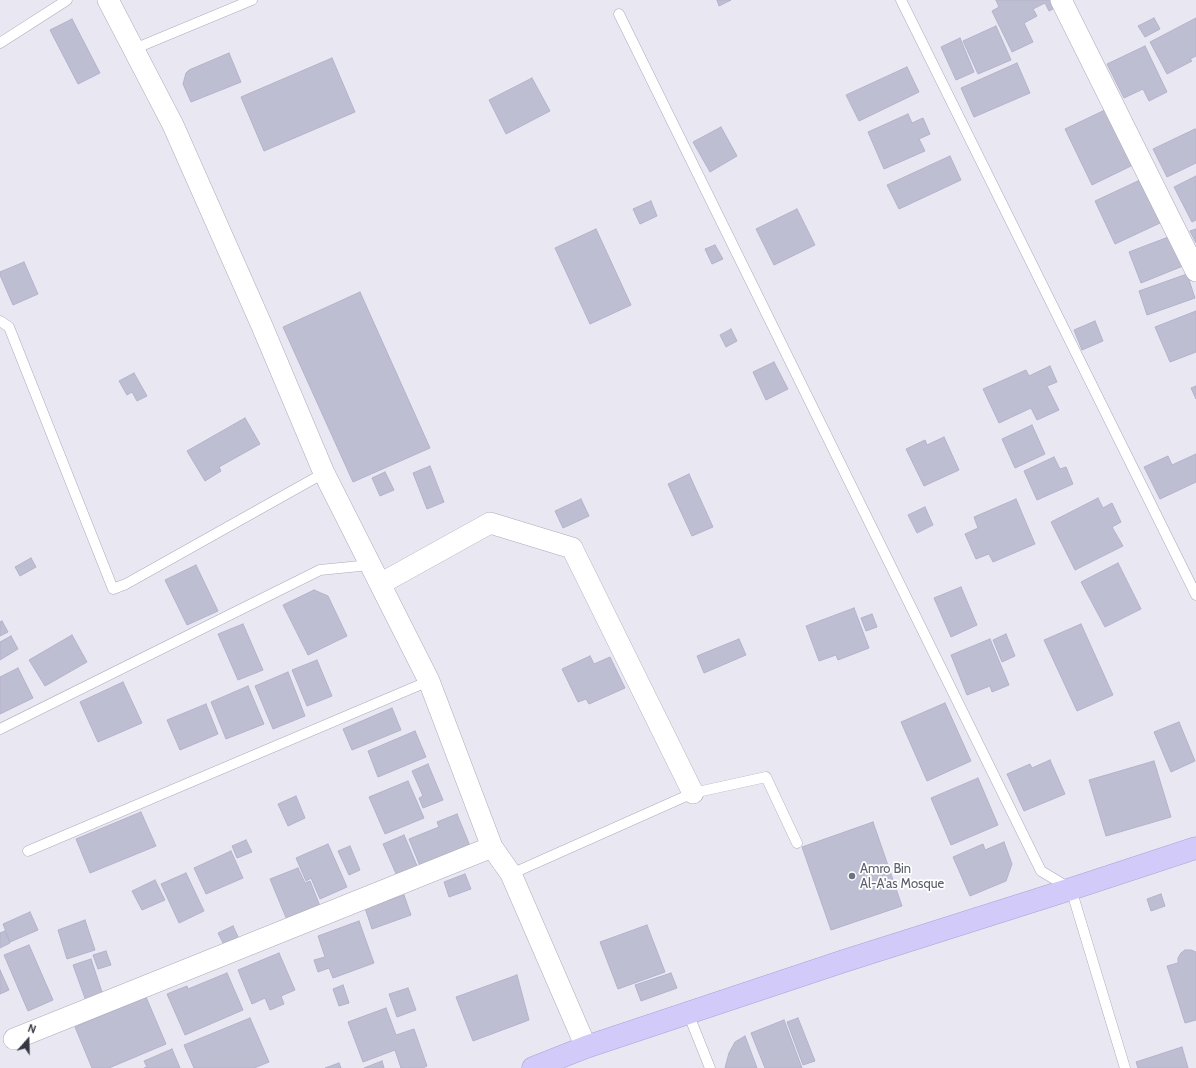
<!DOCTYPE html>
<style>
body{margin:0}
#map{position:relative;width:1196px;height:1068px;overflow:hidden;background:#e8e7f2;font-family:Cabin,sans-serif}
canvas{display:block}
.north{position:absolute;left:8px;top:1020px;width:40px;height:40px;-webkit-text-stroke:3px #fff;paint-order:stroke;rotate:20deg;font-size:11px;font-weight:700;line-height:16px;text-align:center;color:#373744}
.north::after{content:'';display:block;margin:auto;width:14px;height:18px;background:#373744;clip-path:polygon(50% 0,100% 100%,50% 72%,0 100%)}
</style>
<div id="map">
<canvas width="1196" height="1068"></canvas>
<div class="north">N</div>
</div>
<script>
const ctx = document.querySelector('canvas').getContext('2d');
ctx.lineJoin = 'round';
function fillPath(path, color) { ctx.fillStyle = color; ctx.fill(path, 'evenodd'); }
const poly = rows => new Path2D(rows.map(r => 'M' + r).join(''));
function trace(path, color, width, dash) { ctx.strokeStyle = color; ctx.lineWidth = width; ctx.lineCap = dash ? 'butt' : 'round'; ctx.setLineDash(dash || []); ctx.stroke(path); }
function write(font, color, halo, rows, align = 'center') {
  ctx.font = font + ' Cabin,sans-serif'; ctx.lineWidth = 3.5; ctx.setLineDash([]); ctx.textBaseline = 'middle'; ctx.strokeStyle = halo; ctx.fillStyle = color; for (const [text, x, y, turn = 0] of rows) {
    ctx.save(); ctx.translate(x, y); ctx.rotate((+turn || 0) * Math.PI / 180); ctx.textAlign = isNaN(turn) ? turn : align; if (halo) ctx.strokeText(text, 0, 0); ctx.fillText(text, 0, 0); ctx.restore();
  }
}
const building = poly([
 [717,0,731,0,719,6,717,0],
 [996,0,1051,0,1055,8,1049,11,1045,3,1033,9,1037,16,1024,23,1033,42,1012,52,992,11,999,7,996,0],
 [1154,18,1160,29,1145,37,1138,26,1154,18],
 [1196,18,1196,56,1190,59,1192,61,1167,74,1150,42,1196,18],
 [72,19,100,73,78,84,50,30,72,19],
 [996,26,1011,60,978,74,963,41,996,26],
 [960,38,974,72,956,80,941,47,960,38],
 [1145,46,1167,92,1149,101,1143,89,1124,98,1107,64,1145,46],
 [229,53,241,82,191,102,183,84,186,73,189,70,229,53],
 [332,58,355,112,264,151,241,97,332,58],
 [1017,63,1030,93,974,117,961,88,1017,63],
 [907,67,919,92,859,121,846,95,907,67],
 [532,78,550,111,506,134,489,100,532,78],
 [1105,110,1133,165,1092,185,1065,129,1105,110],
 [908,114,912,123,923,118,930,134,919,139,925,151,884,169,868,132,908,114],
 [721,127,737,156,710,172,693,142,721,127],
 [1195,129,1196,131,1196,163,1167,177,1153,149,1195,129],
 [950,156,961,180,899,209,887,185,950,156],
 [1196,176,1196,220,1192,222,1174,187,1196,176],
 [1140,180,1160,223,1115,244,1095,201,1140,180],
 [651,201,657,216,640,224,633,209,651,201],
 [797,209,815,245,774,265,756,229,797,209],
 [596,229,631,305,590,324,555,248,596,229],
 [1196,229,1196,243,1190,231,1196,229],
 [1171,236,1183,266,1141,283,1129,252,1171,236],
 [715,245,723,259,712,264,705,249,715,245],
 [24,262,38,294,13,305,0,275,0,272,24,262],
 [1187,274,1195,298,1147,315,1139,291,1187,274],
 [360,292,430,448,353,482,283,327,360,292],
 [1196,311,1196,352,1170,362,1155,327,1196,311],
 [1095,321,1103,341,1082,350,1074,330,1095,321],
 [731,329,737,341,726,347,720,335,731,329],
 [774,362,788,389,766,400,753,372,774,362],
 [1050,366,1057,382,1047,386,1059,410,1037,420,1031,408,999,423,983,389,1026,370,1029,376,1050,366],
 [134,373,147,396,137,401,132,392,127,395,119,381,134,373],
 [1196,386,1196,399,1191,388,1196,386],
 [245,418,260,444,219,467,221,471,205,481,187,451,245,418],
 [1032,425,1045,454,1015,468,1002,439,1032,425],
 [944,437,959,470,924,486,906,449,925,440,927,445,944,437],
 [1196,454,1196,482,1160,499,1144,467,1168,456,1172,465,1196,454],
 [1054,457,1060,469,1066,467,1073,484,1037,500,1024,471,1054,457],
 [430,466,444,502,427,509,413,473,430,466],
 [385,472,394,490,380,496,372,478,385,472],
 [689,474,713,527,692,536,668,484,689,474],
 [1098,498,1103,508,1112,503,1121,522,1112,527,1123,546,1075,570,1051,522,1098,498],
 [581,499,589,516,563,528,555,511,581,499],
 [1016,499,1035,544,993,562,989,554,976,559,965,534,978,528,974,517,1016,499],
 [925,507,933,525,917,533,908,515,925,507],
 [31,558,36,567,20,576,15,567,31,558],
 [1118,563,1141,609,1105,627,1081,582,1118,563],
 [196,565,218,611,187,625,165,580,196,565],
 [961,587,977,625,951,637,934,598,961,587],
 [314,590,328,596,347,636,308,655,283,605,314,590],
 [854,608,869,648,838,660,836,655,819,661,806,626,854,608],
 [872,614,877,627,866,631,861,618,872,614],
 [2,621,8,632,0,636,0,622,2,621],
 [243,624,263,670,238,680,218,634,243,624],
 [1081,624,1113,695,1077,711,1044,640,1081,624],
 [1006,634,1015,656,1002,662,993,640,1006,634],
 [72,635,87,662,45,686,29,660,72,635],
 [11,636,18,649,0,660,0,642,11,636],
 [739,639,746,655,704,673,697,656,739,639],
 [990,639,1009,685,992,692,990,686,967,695,951,655,990,639],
 [590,656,594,664,610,657,625,688,589,704,586,699,578,702,562,669,590,656],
 [317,660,332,696,307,706,292,670,317,660],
 [18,668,33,698,0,714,0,677,18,668],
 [288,672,305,716,273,729,255,686,288,672],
 [123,682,142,723,98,742,80,702,123,682],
 [248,686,264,724,226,739,211,702,248,686],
 [945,703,971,761,927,781,901,722,945,703],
 [206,704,218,734,180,750,167,720,206,704],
 [392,708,401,730,352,750,343,729,392,708],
 [1179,722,1195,761,1171,772,1154,732,1179,722],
 [415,731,426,757,378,777,368,751,415,731],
 [1050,760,1065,794,1024,811,1007,774,1030,764,1032,768,1050,760],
 [1154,761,1171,817,1106,836,1089,780,1154,761],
 [428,764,443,800,423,808,419,798,423,796,412,771,428,764],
 [978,778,998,825,951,845,931,798,978,778],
 [408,781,424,818,385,834,369,797,408,781],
 [296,796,305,818,288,826,278,804,296,796],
 [141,812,156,846,90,873,76,839,141,812],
 [457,814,470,846,420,866,409,839,439,827,437,822,457,814],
 [873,822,902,906,831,930,802,847,873,822],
 [404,835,418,868,397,876,383,844,404,835],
 [246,840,252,852,237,858,232,846,246,840],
 [1004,842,1012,864,1006,881,970,896,953,857,983,844,985,850,1004,842],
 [328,844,347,887,320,899,311,878,306,881,296,858,328,844],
 [350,846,360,870,349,875,338,851,350,846],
 [231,851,243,878,206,894,194,868,231,851],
 [298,868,305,883,310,881,320,906,287,920,270,879,298,868],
 [186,873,204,911,179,923,161,884,186,873],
 [465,874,471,889,449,897,444,882,465,874],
 [155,880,165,900,142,910,132,891,155,880],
 [1161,894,1165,906,1151,911,1147,899,1161,894],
 [404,895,411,915,372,929,365,908,404,895],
 [30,912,38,930,10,942,3,924,30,912],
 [85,920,95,950,67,959,58,930,85,920],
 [359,921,374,963,333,978,329,968,318,972,314,960,325,957,318,936,359,921],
 [647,925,665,972,618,989,600,942,647,925],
 [233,926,240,941,226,949,218,933,233,926],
 [5,931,10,943,0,948,0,933,5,931],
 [29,945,53,1000,28,1011,4,955,29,945],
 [1185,950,1191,950,1196,952,1196,1020,1185,1023,1167,966,1178,963,1178,958,1181,953,1185,950],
 [106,951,111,965,98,969,93,955,106,951],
 [279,953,295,990,281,996,284,1004,270,1010,265,998,252,1004,238,970,279,953],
 [91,959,103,995,86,1001,73,965,91,959],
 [0,970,9,990,0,994,0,970],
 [227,973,243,1010,185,1035,167,994,187,986,188,989,227,973],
 [671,973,677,988,641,1001,635,985,671,973],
 [517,975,529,1020,473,1041,456,997,517,975],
 [343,985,349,1003,339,1006,333,989,343,985],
 [408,988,416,1010,397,1017,389,994,408,988],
 [146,997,166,1044,109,1068,92,1068,75,1027,146,997],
 [386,1008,396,1035,414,1029,427,1066,423,1068,401,1068,395,1050,363,1062,348,1022,386,1008],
 [250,1018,269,1062,254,1068,194,1068,184,1045,250,1018],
 [798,1018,815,1061,803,1065,787,1022,798,1018],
 [784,1020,802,1068,765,1068,751,1033,784,1020],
 [745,1036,757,1068,725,1068,729,1053,735,1042,745,1036],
 [1182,1047,1188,1068,1138,1068,1136,1062,1182,1047],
 [172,1049,180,1068,144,1068,147,1067,144,1061,172,1049],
 [382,1061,384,1068,364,1068,382,1061],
 [339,1063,341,1068,325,1068,339,1063]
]);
fillPath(building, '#bebed2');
trace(building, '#b3b2cc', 1);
const lane = poly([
 [901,0,1196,595],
 [619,14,1041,871,1071,889,1125,1068],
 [0,43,67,0],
 [134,49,252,0],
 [0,321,9,327,113,589,126,584,324,473],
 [0,729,320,570,370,565],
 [28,851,429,681],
 [511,874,693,793,766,777,797,843],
 [688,1013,710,1068]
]);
const street = poly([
 [108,0,173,125,262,326,324,473,429,681,492,847,511,874,586,1047],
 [1061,0,1196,271],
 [380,584,490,523,572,548,693,793],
 [14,1039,492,847]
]);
const secondary = poly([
 [533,1068,586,1047,844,961,1071,889,1196,848]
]);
trace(lane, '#acabbc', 11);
trace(street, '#acabbc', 22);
trace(secondary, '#aaa2d6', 23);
trace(lane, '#fff', 10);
trace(street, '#fff', 21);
trace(secondary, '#d2caf9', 22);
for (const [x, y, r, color] of [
 [852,876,4,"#6b7280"]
]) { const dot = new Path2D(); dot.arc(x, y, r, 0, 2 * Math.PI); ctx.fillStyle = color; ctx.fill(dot); trace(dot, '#fff', 1.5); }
write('13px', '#5b616d', '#fff', [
 ["Amro Bin",860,869],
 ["Al-A'as Mosque",860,884]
], 'left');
</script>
